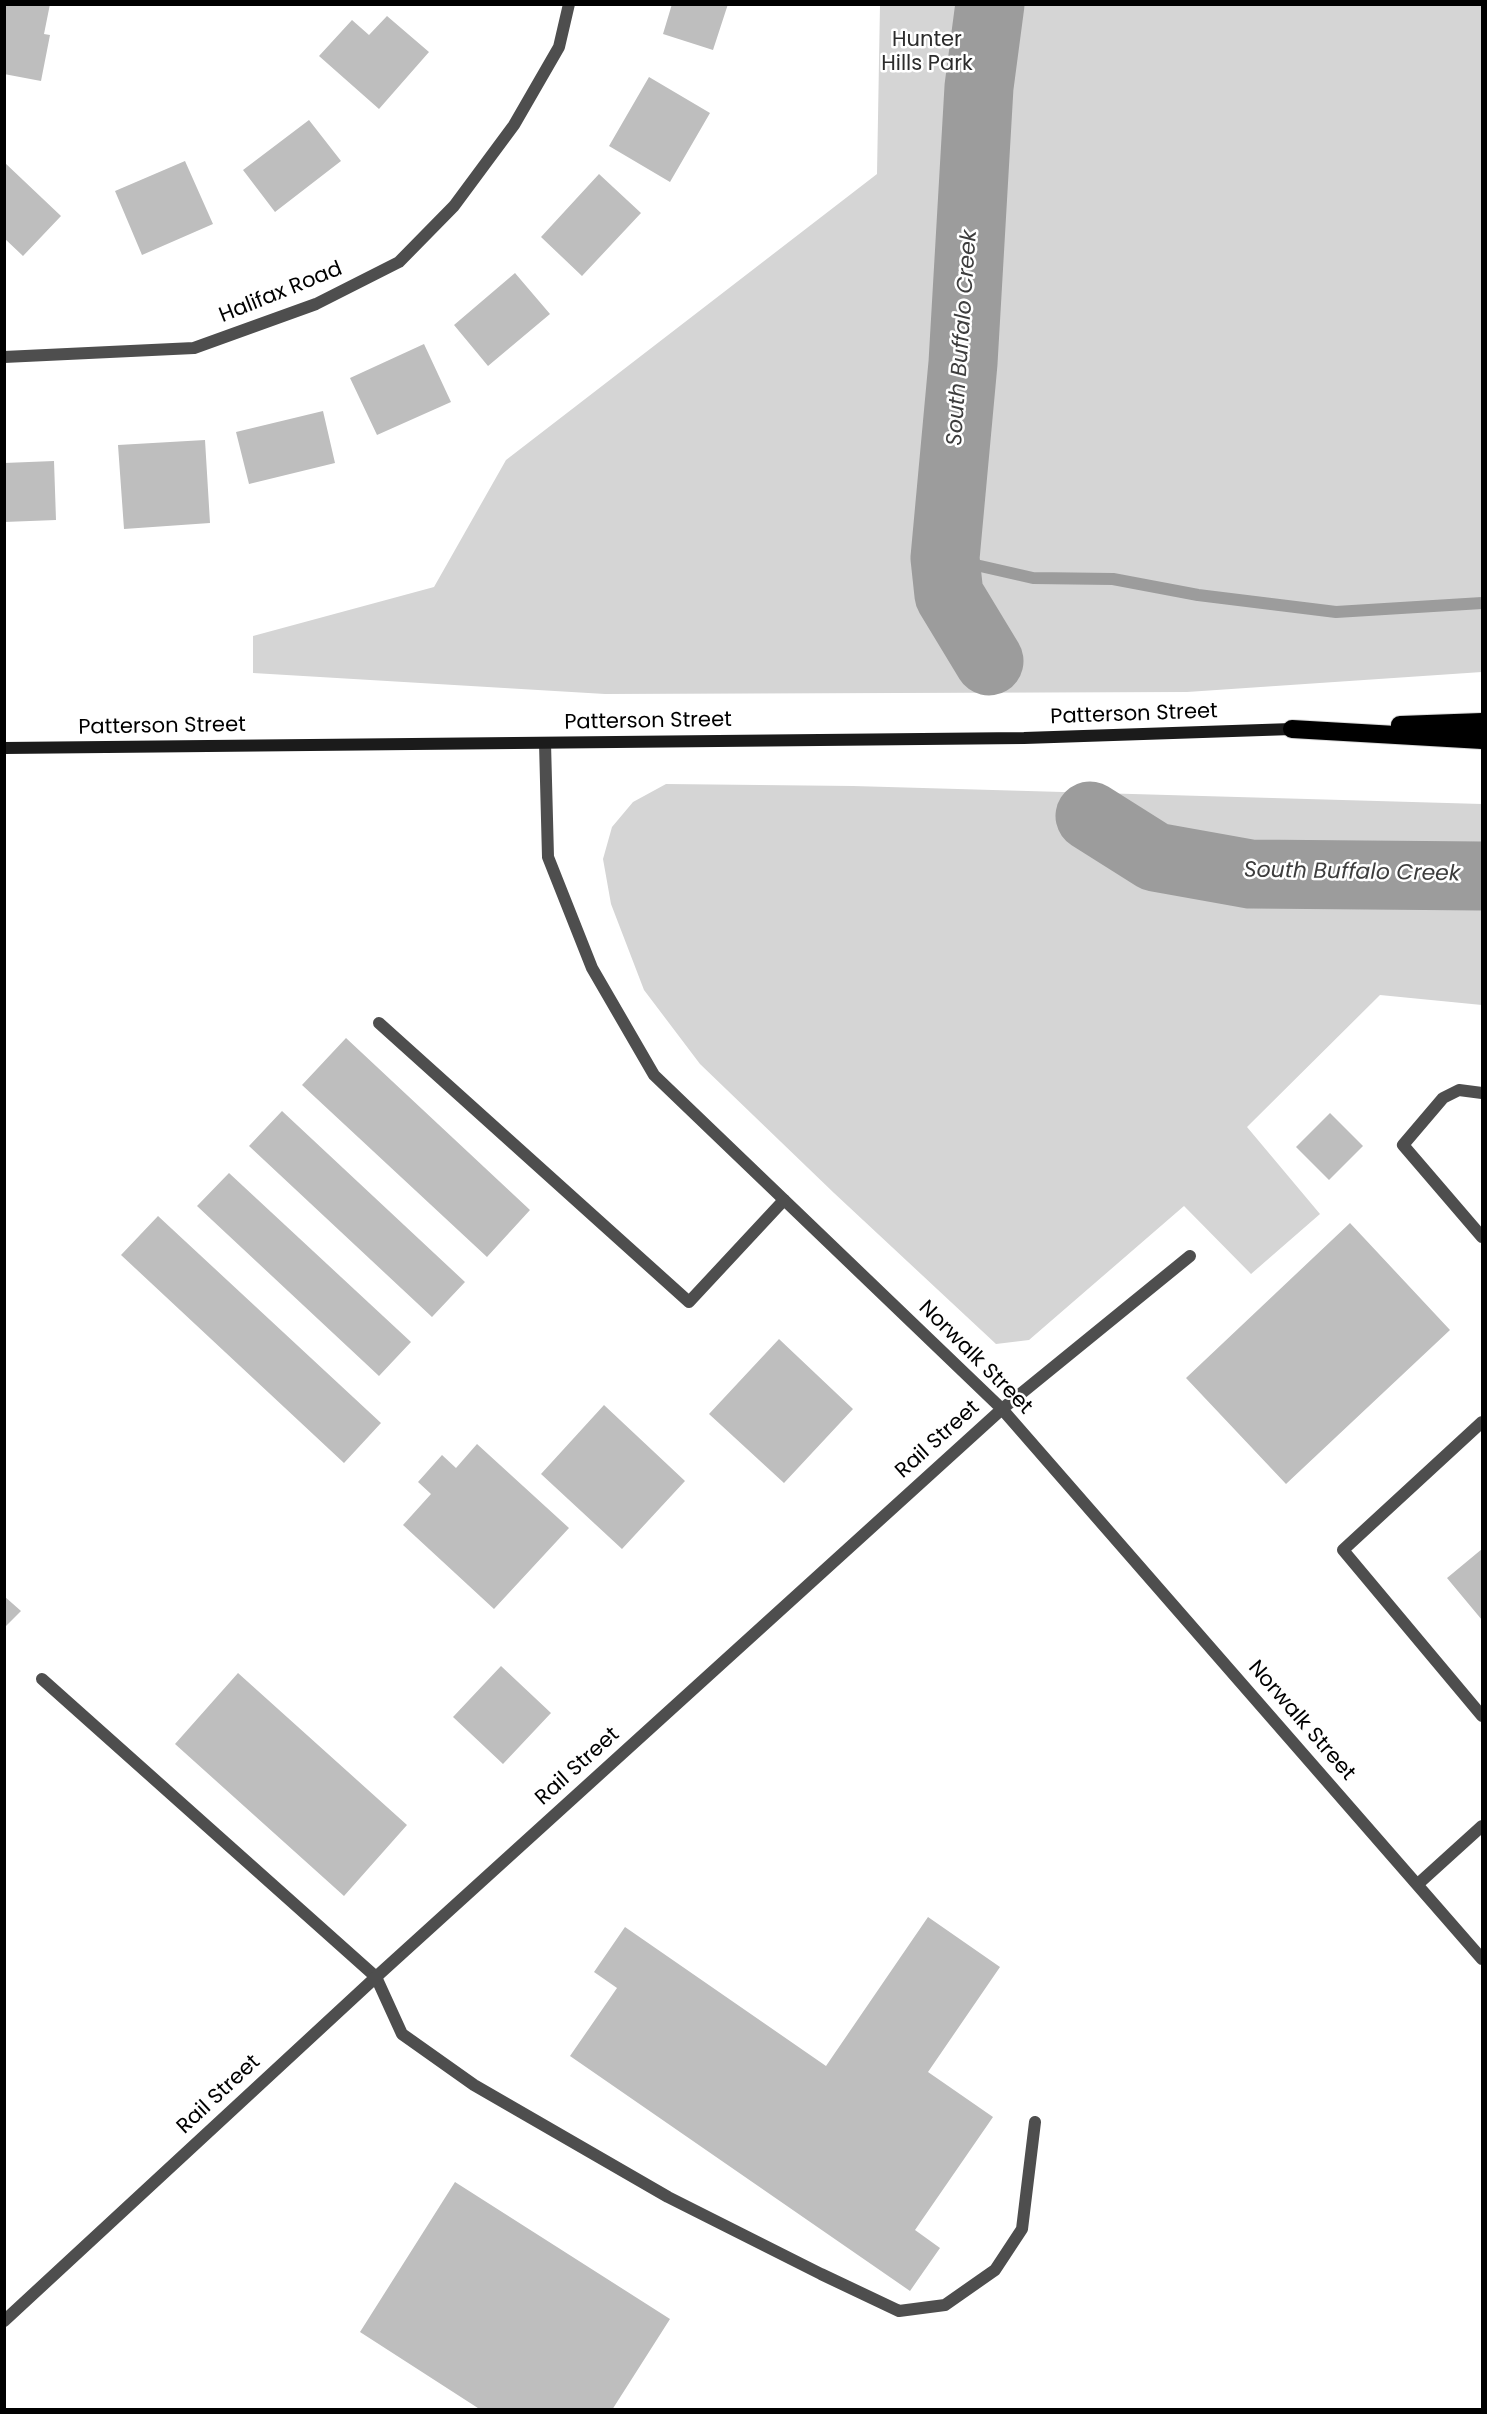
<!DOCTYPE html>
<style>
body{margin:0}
#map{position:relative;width:1487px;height:2414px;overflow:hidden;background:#fff;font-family:Poppins,sans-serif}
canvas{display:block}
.frame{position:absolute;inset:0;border:6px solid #000;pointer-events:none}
</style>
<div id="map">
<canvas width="1487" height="2414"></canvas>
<div class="frame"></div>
</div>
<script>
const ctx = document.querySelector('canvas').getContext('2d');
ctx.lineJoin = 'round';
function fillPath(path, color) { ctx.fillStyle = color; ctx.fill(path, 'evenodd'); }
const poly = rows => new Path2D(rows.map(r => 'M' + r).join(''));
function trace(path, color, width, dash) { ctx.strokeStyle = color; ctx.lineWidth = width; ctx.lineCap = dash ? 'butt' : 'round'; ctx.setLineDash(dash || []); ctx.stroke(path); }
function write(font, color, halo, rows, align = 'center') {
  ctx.font = font + ' Poppins,sans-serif'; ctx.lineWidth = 5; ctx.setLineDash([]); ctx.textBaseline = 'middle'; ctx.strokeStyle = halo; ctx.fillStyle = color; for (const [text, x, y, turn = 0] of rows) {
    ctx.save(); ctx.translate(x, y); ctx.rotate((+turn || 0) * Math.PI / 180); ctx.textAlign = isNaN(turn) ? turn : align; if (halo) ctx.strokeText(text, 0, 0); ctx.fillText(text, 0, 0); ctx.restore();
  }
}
fillPath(poly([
 [880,5,1482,5,1482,672,1187,692,605,694,253,673,253,636,434,587,506,460,877,174],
 [666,784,853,786,1482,804,1482,1005,1380,995,1247,1127,1320,1214,1251,1274,1184,1206,1029,1340,996,1344,834,1193,700,1064,644,990,611,904,603,859,612,827,633,802]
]), '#d5d5d5');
trace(poly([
 [945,558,1033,578,1113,579,1198,595,1336,612,1482,603]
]), '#9c9c9c', 12);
trace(poly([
 [989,661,949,595,945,558,963,363,979,87,990,4],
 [1090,816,1155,857,1250,874,1482,876]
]), '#9c9c9c', 69);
fillPath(poly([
 [4,4,50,4,44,34,50,35,41,81,4,74],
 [672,4,728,4,713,50,663,34],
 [387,16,429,52,379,109,319,56,352,20,369,35],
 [649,77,710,113,670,182,609,146],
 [309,120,341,161,275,212,243,170],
 [185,161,213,224,142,255,115,191],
 [4,162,61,216,23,256,4,238],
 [599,174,641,213,582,276,541,237],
 [515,273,550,314,488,366,454,325],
 [424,344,451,402,377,435,350,378],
 [323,411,335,463,249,484,236,432],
 [205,440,210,523,124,529,118,445],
 [54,461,56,520,4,522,4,463],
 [346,1038,530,1210,487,1257,302,1085],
 [282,1111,465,1282,432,1317,249,1146],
 [1330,1113,1363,1146,1329,1180,1296,1147],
 [229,1173,411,1342,379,1376,197,1206],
 [158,1216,381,1423,344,1463,121,1255],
 [1350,1223,1450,1330,1286,1484,1186,1378],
 [779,1339,853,1409,784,1483,709,1414],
 [604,1405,685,1481,622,1549,541,1474],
 [477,1444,569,1528,494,1609,403,1525,431,1494,418,1482,442,1455,456,1468],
 [1482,1549,1482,1620,1447,1578],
 [4,1596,21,1611,4,1628],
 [501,1666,551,1713,503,1764,453,1717],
 [238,1673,407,1825,344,1896,175,1744],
 [928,1917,1000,1967,928,2072,993,2117,915,2230,940,2248,910,2291,570,2056,617,1988,594,1972,625,1927,826,2066],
 [455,2182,670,2319,612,2410,481,2410,360,2332]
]), '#bebebe');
const highway = poly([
 [1400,725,1482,722],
 [1292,729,1482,740]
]);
trace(highway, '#dbdbdb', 20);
trace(poly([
 [379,1023,689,1302,784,1200],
 [1482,1093,1459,1090,1443,1098,1403,1145,1482,1237],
 [1482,1422,1343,1550,1482,1716],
 [42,1679,376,1977,402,2034,474,2085,668,2197,821,2274,899,2311,945,2305,995,2270,1022,2229,1035,2122],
 [1418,1884,1482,1826]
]), '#4e4e4e', 12);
trace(poly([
 [4,357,194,348,316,304,399,262,454,206,514,125,559,47,569,4],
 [545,743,548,857,592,968,654,1075,1002,1409,1482,1959],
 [4,2321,376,1977,1002,1409,1190,1256]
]), '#4e4e4e', 12);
trace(poly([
 [4,748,1024,738,1292,729]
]), '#1b1b1b', 12);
trace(highway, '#000', 18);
write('21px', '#2c2c2c', '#fff', [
 ["Hunter",927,41],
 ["Hills Park",927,65]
]);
write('21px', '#000', '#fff', [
 ["Halifax Road",281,293,-22],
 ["Patterson Street",1134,715,-2],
 ["Patterson Street",648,722,-1],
 ["Patterson Street",162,727,-1],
 ["Norwalk Street",975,1358,45],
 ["Rail Street",938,1440,-42],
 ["Norwalk Street",1301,1721,49],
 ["Rail Street",578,1767,-42],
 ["Rail Street",219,2095,-43]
]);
write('italic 22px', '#3d3d3d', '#fff', [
 ["South Buffalo Creek",963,338,-86],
 ["South Buffalo Creek",1352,873,1]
]);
</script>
